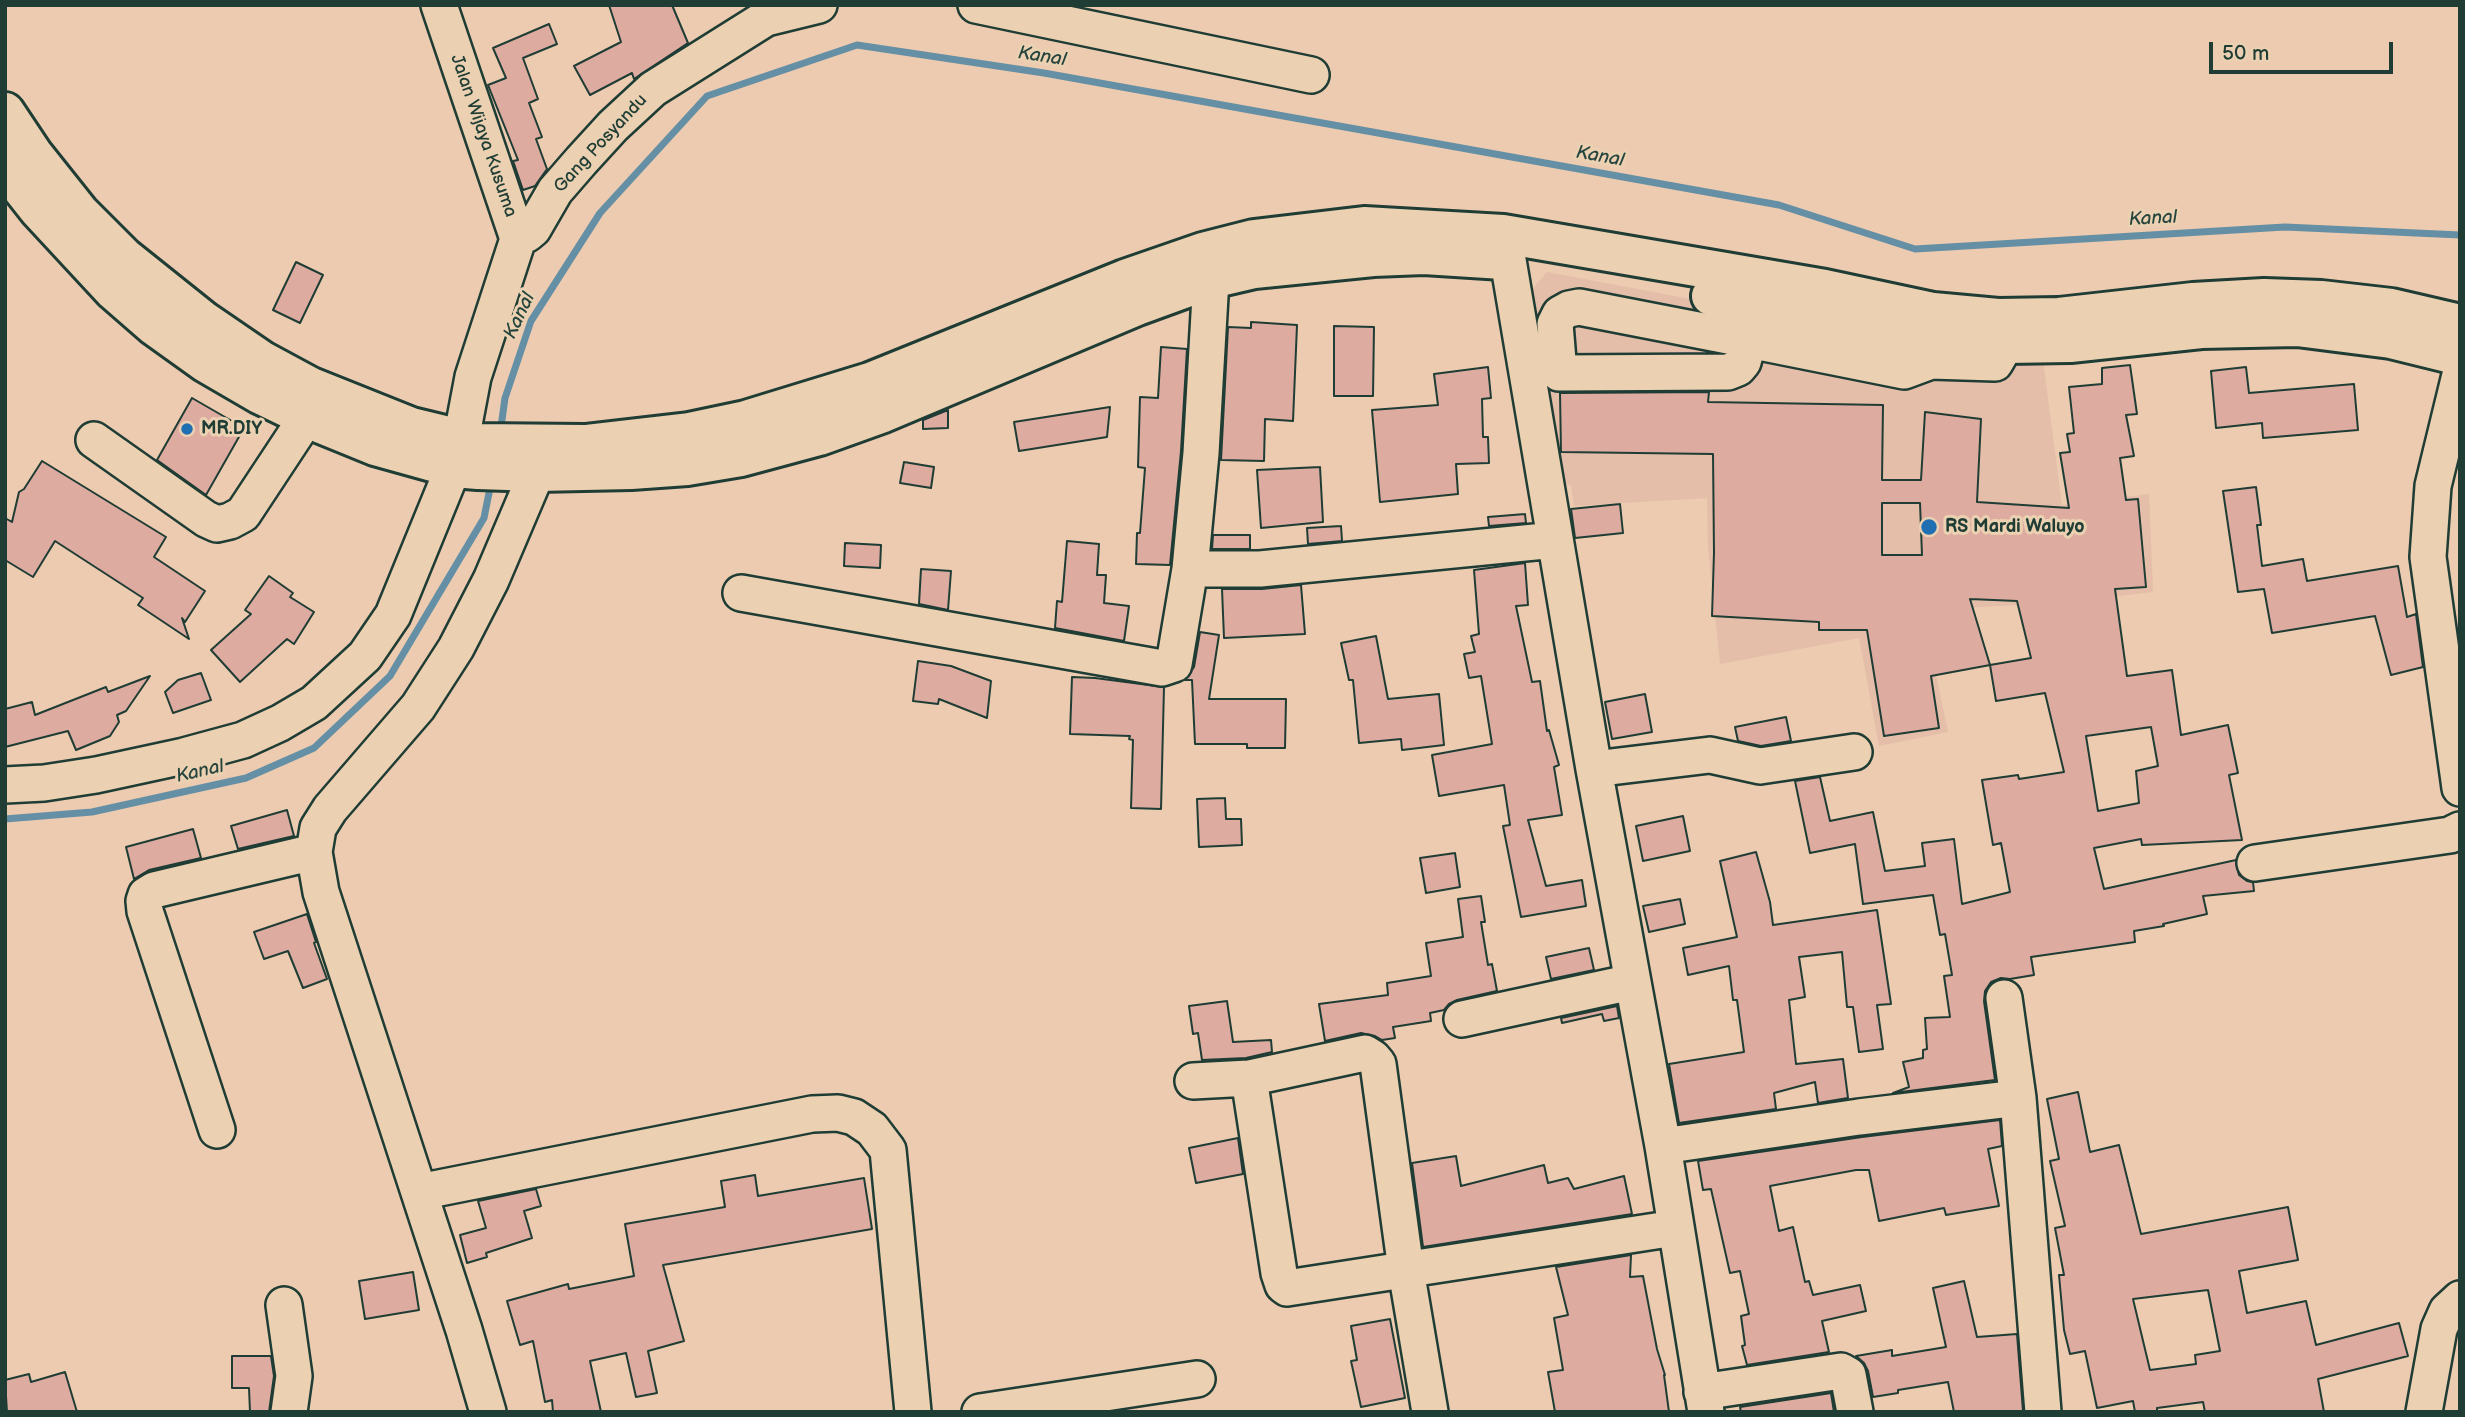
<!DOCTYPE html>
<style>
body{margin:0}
#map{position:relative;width:2465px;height:1417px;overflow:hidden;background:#eccbb0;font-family:"Balsamiq Sans",sans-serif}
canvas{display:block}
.frame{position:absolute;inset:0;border:7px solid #1f3d34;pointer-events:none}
.scale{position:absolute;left:2209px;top:42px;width:184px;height:32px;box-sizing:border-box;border:4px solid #1f3d34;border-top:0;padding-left:9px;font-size:21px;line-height:24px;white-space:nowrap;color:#1f3d34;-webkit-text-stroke:5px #ebd1b2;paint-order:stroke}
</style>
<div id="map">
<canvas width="2465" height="1417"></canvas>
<div class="frame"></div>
<div class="scale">50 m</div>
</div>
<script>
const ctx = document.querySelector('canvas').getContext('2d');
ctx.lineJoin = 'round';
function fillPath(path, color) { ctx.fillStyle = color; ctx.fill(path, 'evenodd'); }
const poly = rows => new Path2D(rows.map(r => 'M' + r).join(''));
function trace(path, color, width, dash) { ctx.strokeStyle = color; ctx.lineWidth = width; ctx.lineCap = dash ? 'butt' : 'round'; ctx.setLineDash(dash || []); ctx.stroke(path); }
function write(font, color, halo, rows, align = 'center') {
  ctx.font = font + ' "Balsamiq Sans",sans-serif'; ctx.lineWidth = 6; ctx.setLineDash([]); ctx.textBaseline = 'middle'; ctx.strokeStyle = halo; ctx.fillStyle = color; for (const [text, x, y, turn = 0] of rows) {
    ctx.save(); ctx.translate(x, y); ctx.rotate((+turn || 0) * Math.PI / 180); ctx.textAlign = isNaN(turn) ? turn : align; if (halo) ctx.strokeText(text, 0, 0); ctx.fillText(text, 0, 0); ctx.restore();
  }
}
fillPath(poly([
 [1547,272,1776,315,2042,353,2062,505,2149,494,2153,592,2058,603,1963,608,1924,617,1948,732,1879,746,1859,638,1720,664,1708,548,1707,498,1574,506,1571,485,1559,483,1530,292]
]), '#e4bea9');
trace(poly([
 [500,434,505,398,531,321,600,213,707,96,857,45,1044,73,1779,205,1915,249,2285,227,2460,235],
 [5,819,92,812,246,778,314,748,390,676,484,518,491,483]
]), '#658fa4', 7);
const building = poly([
 [609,5,672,5,688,43,634,79,632,73,590,95,574,66,621,42,609,5],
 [549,24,557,44,523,58,538,99,529,103,542,137,536,139,547,169,535,186,523,190,513,161,518,160,488,85,506,78,493,48,549,24],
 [296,262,323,275,300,323,273,310,296,262],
 [1251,322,1297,325,1293,421,1265,419,1264,461,1221,460,1228,327,1251,328,1251,322],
 [1334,326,1374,327,1373,396,1334,396,1334,326],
 [1161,347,1187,349,1181,451,1170,565,1136,564,1137,533,1140,533,1145,468,1138,467,1140,397,1158,398,1161,347],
 [2130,365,2137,414,2126,415,2134,456,2120,458,2126,500,2138,499,2146,587,2115,589,2127,676,2172,670,2181,735,2228,725,2238,773,2229,775,2242,840,2142,845,2141,839,2094,848,2104,889,2236,860,2239,875,2247,881,2253,882,2254,891,2203,896,2207,914,2163,924,2164,926,2134,931,2135,942,2031,957,2034,975,2010,979,2001,978,1991,982,1985,991,1984,1001,1995,1080,1893,1093,1909,1087,1903,1062,1923,1058,1923,1050,1927,1049,1925,1018,1950,1017,1944,976,1952,975,1945,934,1940,935,1933,895,1863,904,1855,844,1810,853,1795,781,1820,777,1830,821,1873,812,1885,871,1925,866,1922,843,1954,839,1962,904,2010,892,2001,843,1993,845,1982,780,2018,775,2019,779,2064,772,2045,693,1996,701,1990,665,1931,676,1939,728,1884,736,1867,630,1819,630,1819,622,1712,616,1714,553,1713,454,1561,452,1560,393,1709,392,1708,402,1883,405,1882,480,1921,480,1925,412,1981,419,1977,502,2069,508,2060,453,2070,452,2067,434,2074,433,2069,387,2102,384,2102,368,2130,365],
 [1882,503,1920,503,1922,555,1882,555,1882,503],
 [1970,599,2017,601,2031,658,1990,665,1970,599],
 [2151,727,2158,766,2136,771,2139,803,2098,811,2086,736,2151,727],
 [1488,367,1491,398,1482,399,1483,437,1488,437,1489,463,1456,464,1458,494,1380,502,1372,410,1438,405,1434,374,1488,367],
 [2246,367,2249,393,2354,384,2358,430,2263,438,2262,423,2216,428,2211,371,2246,367],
 [192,398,244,428,206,495,157,460,192,398],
 [1110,407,1107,437,1019,451,1014,422,1110,407],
 [948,410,948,428,923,429,923,420,948,410],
 [42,461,166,537,154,557,205,591,185,622,182,618,189,639,138,605,143,598,55,541,33,577,5,560,5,518,12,522,19,492,24,489,42,461],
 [904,462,934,467,931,488,900,483,904,462],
 [1320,467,1323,522,1261,528,1257,470,1320,467],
 [2256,487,2261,525,2257,525,2262,566,2303,559,2307,581,2398,566,2407,617,2416,614,2423,667,2391,675,2375,616,2272,633,2264,589,2238,592,2223,491,2256,487],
 [1620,504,1623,533,1575,538,1571,509,1620,504],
 [1525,514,1526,523,1489,526,1488,517,1525,514],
 [1341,526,1342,541,1308,544,1307,528,1341,526],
 [1213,535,1250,535,1250,549,1212,549,1213,535],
 [1067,541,1099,544,1097,575,1106,575,1104,603,1129,606,1124,641,1055,628,1057,601,1062,602,1067,541],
 [845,543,881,545,880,568,844,566,845,543],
 [1525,563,1528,605,1516,606,1532,682,1540,681,1547,731,1549,730,1559,765,1554,767,1562,815,1528,820,1546,886,1582,880,1586,906,1521,917,1503,826,1510,825,1504,785,1439,796,1432,755,1492,744,1481,676,1469,678,1464,654,1475,652,1471,636,1479,634,1474,570,1525,563],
 [921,569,951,571,948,610,919,604,921,569],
 [269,576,293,593,290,597,314,612,294,644,287,639,240,682,211,650,251,614,245,610,269,576],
 [1301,585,1305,634,1224,638,1222,589,1262,589,1301,585],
 [1200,632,1219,635,1209,699,1286,699,1285,748,1247,748,1247,744,1195,744,1192,680,1185,680,1194,667,1200,632],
 [1376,636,1388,699,1439,694,1444,745,1402,750,1401,739,1359,743,1353,680,1349,680,1341,643,1376,636],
 [918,661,951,666,991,681,987,718,939,699,938,704,913,701,918,661],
 [201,673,211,700,173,713,165,692,178,680,201,673],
 [150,676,126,711,117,715,119,722,110,736,76,750,68,731,5,747,5,709,32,702,35,715,106,687,108,692,150,676],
 [1072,677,1095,678,1164,687,1161,809,1131,808,1133,740,1129,739,1130,736,1070,734,1072,677],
 [1645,694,1652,732,1612,739,1605,702,1645,694],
 [1786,717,1791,741,1761,746,1738,741,1735,727,1786,717],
 [1225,798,1226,819,1241,819,1242,845,1199,847,1197,799,1225,798],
 [287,810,294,836,238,849,231,826,287,810],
 [1683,816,1690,851,1643,861,1636,826,1683,816],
 [193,829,201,858,149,870,134,879,126,847,193,829],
 [1756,852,1770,902,1773,925,1877,910,1891,1004,1877,1005,1883,1049,1859,1052,1853,1007,1847,1007,1842,952,1799,957,1805,997,1789,1000,1796,1064,1843,1059,1848,1098,1818,1103,1815,1082,1774,1093,1776,1109,1679,1123,1669,1064,1744,1052,1737,1000,1733,1000,1729,966,1688,975,1683,948,1737,937,1720,861,1756,852],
 [1455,853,1460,887,1426,893,1420,858,1455,853],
 [1481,896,1485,922,1481,922,1488,965,1492,964,1497,991,1457,1000,1449,1004,1444,1010,1430,1013,1431,1021,1393,1027,1395,1038,1382,1040,1375,1036,1361,1033,1325,1041,1319,1004,1388,995,1387,983,1431,976,1426,943,1463,937,1458,899,1481,896],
 [1680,899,1685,924,1649,932,1643,906,1680,899],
 [307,914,316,942,314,943,327,979,303,988,288,951,264,959,254,932,307,914],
 [1589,948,1594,970,1551,979,1546,957,1589,948],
 [1227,1001,1233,1042,1271,1040,1272,1052,1246,1058,1202,1060,1198,1033,1193,1034,1189,1006,1227,1001],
 [1617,1006,1619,1018,1604,1021,1602,1014,1562,1023,1561,1018,1617,1006],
 [2078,1092,2090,1152,2119,1145,2141,1234,2288,1207,2298,1260,2239,1271,2247,1313,2306,1301,2316,1345,2399,1323,2408,1356,2318,1379,2324,1412,2205,1412,2203,1402,2157,1408,2157,1412,2135,1412,2133,1401,2097,1408,2085,1351,2070,1354,2064,1330,2059,1275,2064,1275,2055,1228,2065,1226,2050,1161,2059,1159,2047,1099,2078,1092],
 [2208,1290,2220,1351,2195,1355,2196,1364,2150,1370,2133,1299,2208,1290],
 [2000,1120,2002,1146,1988,1149,1999,1206,1946,1215,1944,1208,1879,1221,1869,1170,1856,1170,1770,1186,1779,1231,1793,1227,1805,1282,1809,1281,1813,1295,1860,1285,1866,1311,1822,1321,1829,1352,1747,1365,1742,1346,1745,1345,1741,1316,1749,1314,1740,1271,1730,1273,1711,1189,1703,1190,1698,1161,1862,1137,2000,1120],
 [1238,1138,1243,1174,1196,1183,1189,1148,1238,1138],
 [1456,1156,1461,1186,1544,1165,1548,1183,1568,1178,1574,1189,1624,1176,1632,1214,1423,1247,1412,1163,1456,1156],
 [755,1175,758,1196,864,1178,872,1229,663,1265,684,1341,648,1351,657,1393,636,1397,626,1353,590,1361,601,1412,553,1412,552,1400,545,1402,533,1341,520,1345,507,1301,568,1284,569,1289,634,1276,625,1224,725,1207,721,1181,755,1175],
 [536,1189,541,1206,524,1211,532,1238,486,1253,487,1257,467,1263,460,1235,486,1228,478,1201,536,1189],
 [1631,1255,1630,1277,1643,1276,1657,1349,1665,1375,1664,1375,1669,1412,1555,1412,1548,1372,1563,1370,1554,1318,1568,1315,1556,1267,1631,1255],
 [413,1272,419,1310,365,1319,359,1281,413,1272],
 [1964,1281,1977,1337,2017,1334,2023,1411,1954,1412,1948,1382,1898,1390,1898,1393,1873,1397,1868,1371,1864,1363,1856,1356,1892,1350,1892,1356,1946,1347,1933,1288,1964,1281],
 [1390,1319,1405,1398,1361,1407,1351,1361,1357,1360,1351,1326,1390,1319],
 [232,1356,271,1356,274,1376,269,1412,250,1412,249,1388,232,1388,232,1356],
 [65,1372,77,1412,7,1412,5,1380,29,1374,31,1382,65,1372],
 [1831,1393,1834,1412,1741,1412,1740,1407,1831,1393]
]);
fillPath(building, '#deaba0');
trace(building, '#1f3d34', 2);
const minor = poly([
 [976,5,1311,75],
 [766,18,819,5],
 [519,236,527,234,533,229,555,191,581,161,613,126,653,89,766,18,779,5],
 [1508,260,1594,769,1663,1146,1706,1412],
 [1579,307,1749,340,1743,362,1738,368,1728,372,1559,373,1555,324,1560,314,1569,309,1579,307],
 [1753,318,1749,340,1904,371,1931,361,1995,363,2006,344],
 [2460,375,2433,486,2428,557,2460,788],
 [94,440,206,519,217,524,230,521,243,514,307,417],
 [1190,569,1260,569,1555,540],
 [741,593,1162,668,1174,664,1190,569,1201,453,1211,279],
 [1594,769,1710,755,1760,766,1854,752],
 [5,785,44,783,96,775,184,756,243,740,280,723,314,703,365,656,393,615,458,456,473,377,519,236,516,233,439,5],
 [2255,863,2450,835,2460,830],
 [2004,998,2018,1098,2043,1412],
 [1462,1019,1632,982],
 [1249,1078,1279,1273,1283,1285,1287,1288,1675,1228],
 [1193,1081,1249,1078,1365,1053,1373,1058,1378,1064,1406,1270,1430,1412],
 [217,1130,145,911,144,901,146,895,154,890,314,852],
 [1663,1146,1859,1117,2018,1098],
 [419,1192,812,1114,838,1113,854,1117,872,1129,888,1150,913,1412],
 [284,1305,294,1376,289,1412],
 [1702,1392,1841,1371,1848,1375,1855,1412],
 [488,1412,464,1330,321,892,314,852,318,828,330,809,418,707,456,648,491,580,537,472,542,444],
 [980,1412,1197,1379],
 [2424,1412,2439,1329,2447,1311,2460,1299]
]);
const highway = poly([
 [5,112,33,154,80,213,124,257,204,321,261,360,311,387,411,427,477,443,585,444,689,432,746,420,870,382,1125,279,1203,252,1254,239,1364,226,1503,234,1825,289,1933,312,1998,318,2059,317,2193,302,2264,298,2321,300,2391,308,2460,324],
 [5,167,38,209,114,291,153,325,206,363,261,395,321,424,375,446,454,468,478,470,537,472,631,470,687,466,741,457,819,436,883,413,1137,306,1211,279,1254,269,1373,257,1424,255,1503,260],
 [1711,296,1947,343,2006,344,2070,343,2201,329,2297,327,2391,339,2460,356]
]);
trace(minor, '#1f3d34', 40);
trace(highway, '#1f3d34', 44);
trace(minor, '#ebd1b2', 35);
trace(highway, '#ebd1b2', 38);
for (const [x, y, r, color] of [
 [187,429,7,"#1f6fb2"],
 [1929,527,9,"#1f6fb2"]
]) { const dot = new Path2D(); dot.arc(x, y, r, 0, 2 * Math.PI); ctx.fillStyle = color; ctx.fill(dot); trace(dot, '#ebd1b2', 2.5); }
write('18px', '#1f3d34', '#ebd1b2', [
 ["Jalan Wijaya Kusuma",483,136,71],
 ["Gang Posyandu",601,144,-47]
]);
write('bold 18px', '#1f3d34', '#ebd1b2', [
 ["MR.DIY",201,429],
 ["RS Mardi Waluyo",1945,527]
], 'left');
write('italic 19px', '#25443d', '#ebd1b2', [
 ["Kanal",1042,57,9],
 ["Kanal",1600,157,10],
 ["Kanal",2153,219,-3],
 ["Kanal",520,316,-65],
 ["Kanal",200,772,-13]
]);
</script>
